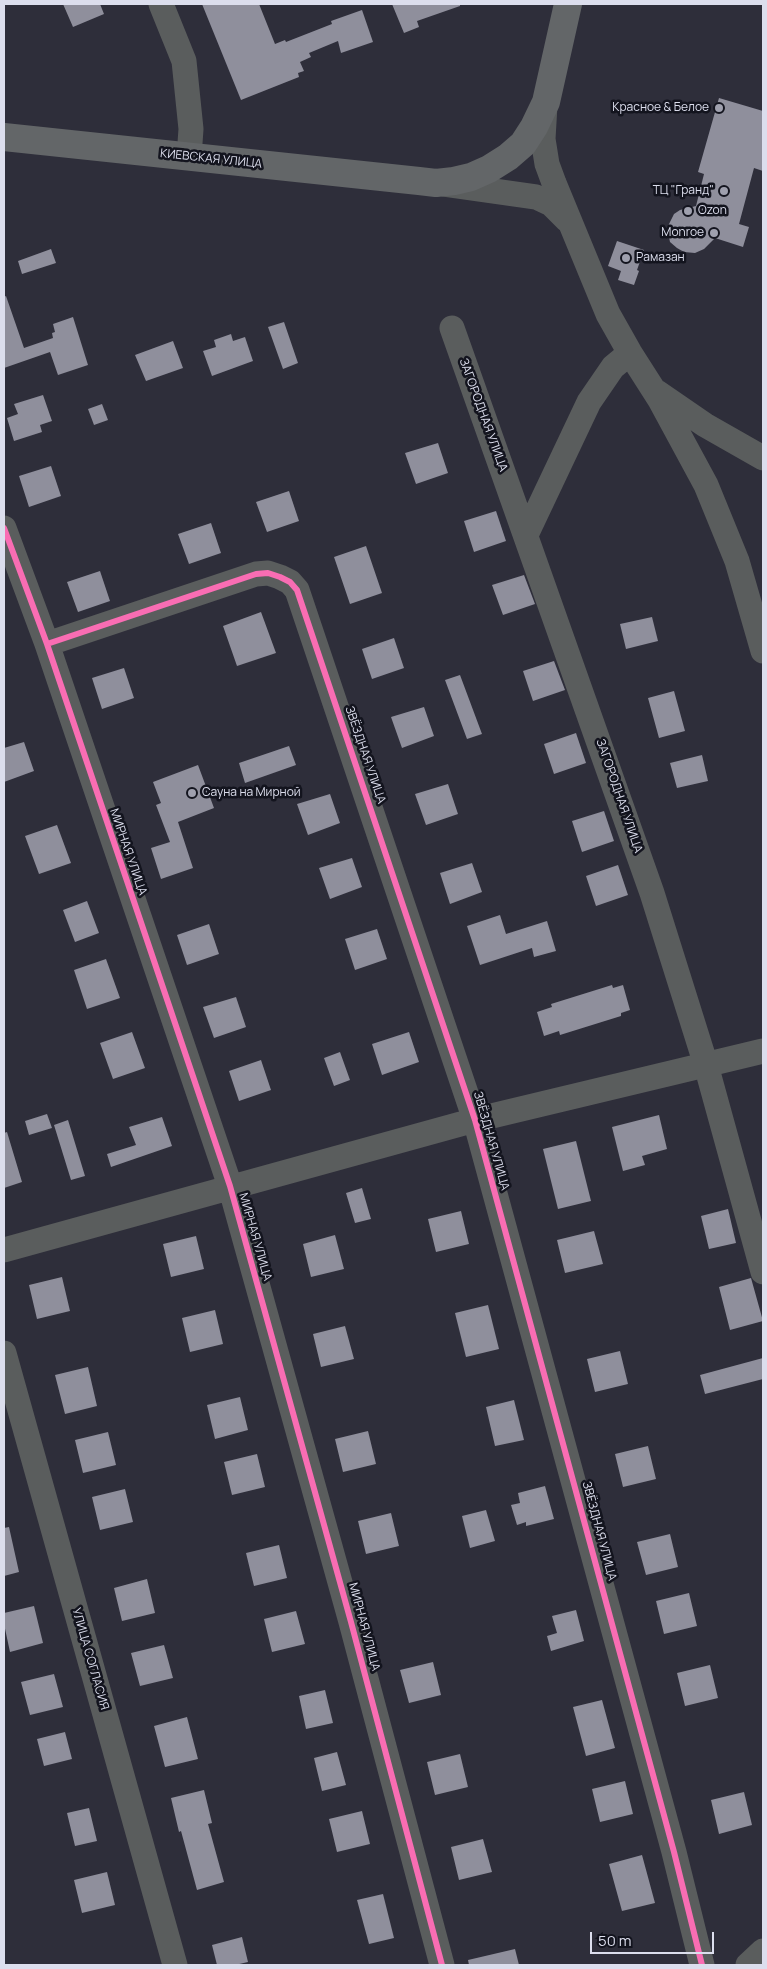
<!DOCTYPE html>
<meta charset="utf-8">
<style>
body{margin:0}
#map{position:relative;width:767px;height:1969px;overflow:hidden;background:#2e2e3a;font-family:Manrope,sans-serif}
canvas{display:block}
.frame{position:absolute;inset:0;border:5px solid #dcdeed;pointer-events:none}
.scale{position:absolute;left:590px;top:1932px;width:124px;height:22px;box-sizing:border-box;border:2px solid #dcdeed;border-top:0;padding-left:6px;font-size:15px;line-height:18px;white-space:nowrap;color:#dcdeed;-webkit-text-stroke:4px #13141e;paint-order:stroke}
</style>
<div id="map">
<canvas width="767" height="1969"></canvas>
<div class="frame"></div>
<div class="scale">50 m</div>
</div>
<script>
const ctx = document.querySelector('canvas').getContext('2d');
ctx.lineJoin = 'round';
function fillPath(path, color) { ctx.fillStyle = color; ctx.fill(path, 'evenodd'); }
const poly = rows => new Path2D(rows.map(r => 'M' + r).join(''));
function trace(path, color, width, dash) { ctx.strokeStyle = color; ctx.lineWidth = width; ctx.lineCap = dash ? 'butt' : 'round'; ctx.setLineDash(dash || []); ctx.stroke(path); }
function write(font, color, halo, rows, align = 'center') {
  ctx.font = font + ' Manrope,sans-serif'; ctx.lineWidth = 5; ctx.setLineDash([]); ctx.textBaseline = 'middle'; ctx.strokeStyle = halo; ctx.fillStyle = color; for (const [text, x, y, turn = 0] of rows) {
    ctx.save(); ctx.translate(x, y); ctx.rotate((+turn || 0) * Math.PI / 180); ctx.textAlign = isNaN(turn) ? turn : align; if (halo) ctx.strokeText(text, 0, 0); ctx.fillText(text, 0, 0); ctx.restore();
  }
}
fillPath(poly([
 [63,4,100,4,104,14,73,27],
 [202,4,259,4,275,44,285,40,286,42,332,24,331,21,362,10,373,42,341,53,338,41,309,53,311,57,300,62,304,71,298,73,299,77,241,100],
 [392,4,460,4,460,6,417,21,419,27,404,33],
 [719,98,763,111,763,171,754,168,739,224,749,227,743,247,715,238,704,249,695,253,684,252,677,248,670,242,667,228,674,214,680,210,696,206,704,174,698,172],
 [617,241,644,250,637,270,639,271,634,285,618,280,621,271,608,266],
 [51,249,56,263,22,274,18,261],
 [6,296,24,348,53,338,52,333,55,332,53,324,73,317,88,365,58,375,50,352,4,368,4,297],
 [284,322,298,363,283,369,268,327],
 [231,334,233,341,245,337,253,361,212,376,203,351,216,347,214,340],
 [173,341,183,368,146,381,135,355],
 [43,395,52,421,40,425,42,432,14,441,7,418,18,414,14,404],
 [102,404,108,420,94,425,88,409],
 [438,443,448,473,416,484,405,453],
 [51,466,61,496,29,507,19,476],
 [289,491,299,521,267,532,256,502],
 [496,511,506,541,474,552,464,521],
 [211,523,221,553,189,564,178,534],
 [366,546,382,593,350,604,334,557],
 [100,571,110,601,78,612,67,582],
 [524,575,535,604,503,615,492,585],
 [261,612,276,653,237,666,223,626],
 [652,617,658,641,626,649,620,624],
 [394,638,404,668,372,679,362,649],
 [554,661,565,690,533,701,523,671],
 [124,668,134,698,102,709,92,678],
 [460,675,482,734,467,739,445,680],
 [674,691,685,731,659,738,648,698],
 [424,707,434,736,402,748,391,717],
 [576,733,586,763,554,774,544,744],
 [24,742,34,771,4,782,4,748],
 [289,746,296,765,245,783,239,763],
 [702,755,708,781,677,788,670,763],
 [198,765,214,808,178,822,193,868,161,879,151,848,170,842,156,805,161,803,153,782],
 [448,784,458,814,426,825,415,794],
 [330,794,340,823,308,835,297,804],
 [604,811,614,841,582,852,572,821],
 [57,825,71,863,39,874,25,836],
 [352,858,362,887,330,899,319,868],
 [472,863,482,892,450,904,440,873],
 [618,865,628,895,596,906,586,876],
 [87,901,99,933,75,942,63,910],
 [500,915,506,934,547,921,556,951,534,957,532,948,480,965,467,926],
 [209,924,219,954,187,965,177,935],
 [377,929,387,959,355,970,345,939],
 [106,959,120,998,87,1009,74,970],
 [612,985,613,988,623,985,630,1010,621,1013,621,1016,560,1035,559,1031,544,1036,537,1012,552,1007,551,1004],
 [236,997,246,1027,214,1038,203,1007],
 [132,1032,145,1068,113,1079,100,1043],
 [409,1032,419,1062,382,1075,372,1044],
 [340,1052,350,1080,334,1086,324,1058],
 [261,1060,271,1090,239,1101,229,1071],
 [47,1114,52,1128,29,1135,25,1121],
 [659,1115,667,1149,642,1156,645,1165,623,1171,612,1127],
 [162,1117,172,1146,111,1167,107,1154,136,1145,129,1127],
 [68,1120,85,1176,71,1180,54,1125],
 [7,1132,22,1182,4,1188,4,1133],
 [576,1141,591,1201,558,1209,543,1149],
 [362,1188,371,1219,355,1223,346,1193],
 [728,1209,736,1243,709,1249,701,1216],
 [461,1211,469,1244,436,1252,428,1219],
 [594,1231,603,1264,565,1273,557,1240],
 [335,1235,344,1269,311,1277,303,1244],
 [196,1236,204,1269,171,1277,163,1244],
 [62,1277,70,1311,37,1319,29,1285],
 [751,1278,763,1321,730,1330,719,1287],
 [488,1305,499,1349,466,1357,455,1313],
 [215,1310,223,1344,190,1352,182,1318],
 [345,1326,354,1359,321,1367,313,1334],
 [620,1351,628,1384,595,1392,587,1359],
 [763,1358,763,1379,705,1394,700,1375],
 [88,1367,97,1406,65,1414,55,1375],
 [240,1397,248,1430,215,1439,207,1405],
 [514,1400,524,1440,495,1446,486,1407],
 [368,1431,376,1464,343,1472,335,1439],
 [108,1432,116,1465,83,1473,75,1440],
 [648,1446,656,1479,623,1487,615,1454],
 [257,1454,265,1487,232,1495,224,1462],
 [545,1486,554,1519,526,1526,526,1522,517,1525,511,1505,520,1503,518,1493],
 [125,1489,133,1522,100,1530,92,1497],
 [486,1510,495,1541,470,1548,462,1516],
 [391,1513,399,1546,366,1554,358,1521],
 [9,1527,19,1572,4,1576,4,1528],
 [670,1534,678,1567,646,1575,637,1542],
 [279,1545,287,1578,254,1586,246,1553],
 [147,1579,155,1613,122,1621,114,1588],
 [689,1593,697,1626,664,1634,656,1601],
 [34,1606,43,1643,10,1652,4,1624,4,1613],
 [576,1610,584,1641,551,1651,547,1636,557,1633,552,1616],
 [296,1611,305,1644,272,1652,264,1619],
 [164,1645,173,1678,140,1686,131,1653],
 [433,1662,441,1695,409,1703,400,1670],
 [710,1665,718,1698,685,1706,677,1673],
 [54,1674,63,1707,30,1715,21,1682],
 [325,1690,333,1723,306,1729,299,1696],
 [602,1700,615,1748,586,1756,573,1707],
 [187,1717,198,1759,165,1767,154,1726],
 [65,1732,72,1759,44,1766,37,1739],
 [337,1752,346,1785,322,1791,314,1758],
 [460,1754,468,1787,435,1795,427,1762],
 [625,1781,633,1814,600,1822,592,1789],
 [204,1790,212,1823,208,1824,224,1882,197,1890,181,1831,179,1832,171,1798],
 [744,1792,752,1825,719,1834,711,1800],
 [89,1808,97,1841,75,1846,67,1813],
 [362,1811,370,1844,337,1852,329,1819],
 [483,1839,492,1872,459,1880,451,1847],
 [642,1855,655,1903,622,1911,609,1864],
 [107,1872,115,1905,82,1913,74,1880],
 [383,1894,394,1938,369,1944,357,1900],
 [242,1937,248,1962,235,1965,217,1965,212,1945],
 [515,1949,519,1965,469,1965,468,1960]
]), '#8f8f9c');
trace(poly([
 [161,4,184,61,191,129,189,157],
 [545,105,543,139,547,164,554,183,608,314,630,353,660,400,706,485,737,561,763,651],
 [444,184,536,197,551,204,567,220],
 [452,328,652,893,706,1065,763,1272],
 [657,392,705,425,763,458],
 [4,528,47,644,230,1186,351,1622,442,1965],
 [526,535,589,402,613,367,630,353],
 [47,644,256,574,268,573,280,577,290,582,297,590,475,1120,674,1852,702,1965],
 [4,1250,475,1120,763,1051],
 [4,1353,175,1965],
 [748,1965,763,1951]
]), '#5a5d5d', 25);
trace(poly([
 [4,137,419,181,436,183,454,181,471,177,489,169,508,157,523,144,534,127,546,102,568,4]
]), '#636668', 28);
trace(poly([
 [4,528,47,644,230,1186,351,1622,442,1965],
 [47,644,256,574,268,573,280,577,290,582,297,590,475,1120,674,1852,702,1965]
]), '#f96db3', 6);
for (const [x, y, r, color] of [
 [719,108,5,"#9fa0ae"],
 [724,191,5,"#9fa0ae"],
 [688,211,5,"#9fa0ae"],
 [714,233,5,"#9fa0ae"],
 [626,258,5,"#9fa0ae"],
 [192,793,5,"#9fa0ae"]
]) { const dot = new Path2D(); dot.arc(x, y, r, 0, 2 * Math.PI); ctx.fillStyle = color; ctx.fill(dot); trace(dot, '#13141e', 2); }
write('12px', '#dcdeed', '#13141e', [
 ["Красное & Белое",709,108],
 ["ТЦ \"Гранд\"",714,191],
 ["Ozon",698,211,"left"],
 ["Monroe",704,233],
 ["Рамазан",636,258,"left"],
 ["Сауна на Мирной",202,793,"left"]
], 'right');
write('12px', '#dcdeed', '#13141e', [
 ["КИЕВСКАЯ УЛИЦА",211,159,6],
 ["ЗАГОРОДНАЯ УЛИЦА",483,415,70],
 ["ЗВЁЗДНАЯ УЛИЦА",365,755,71],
 ["ЗАГОРОДНАЯ УЛИЦА",619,796,71],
 ["МИРНАЯ УЛИЦА",128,852,71],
 ["ЗВЁЗДНАЯ УЛИЦА",491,1141,74],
 ["МИРНАЯ УЛИЦА",255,1237,74],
 ["ЗВЁЗДНАЯ УЛИЦА",599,1531,75],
 ["МИРНАЯ УЛИЦА",364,1627,75],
 ["УЛИЦА СОГЛАСИЯ",90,1659,74]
]);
</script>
